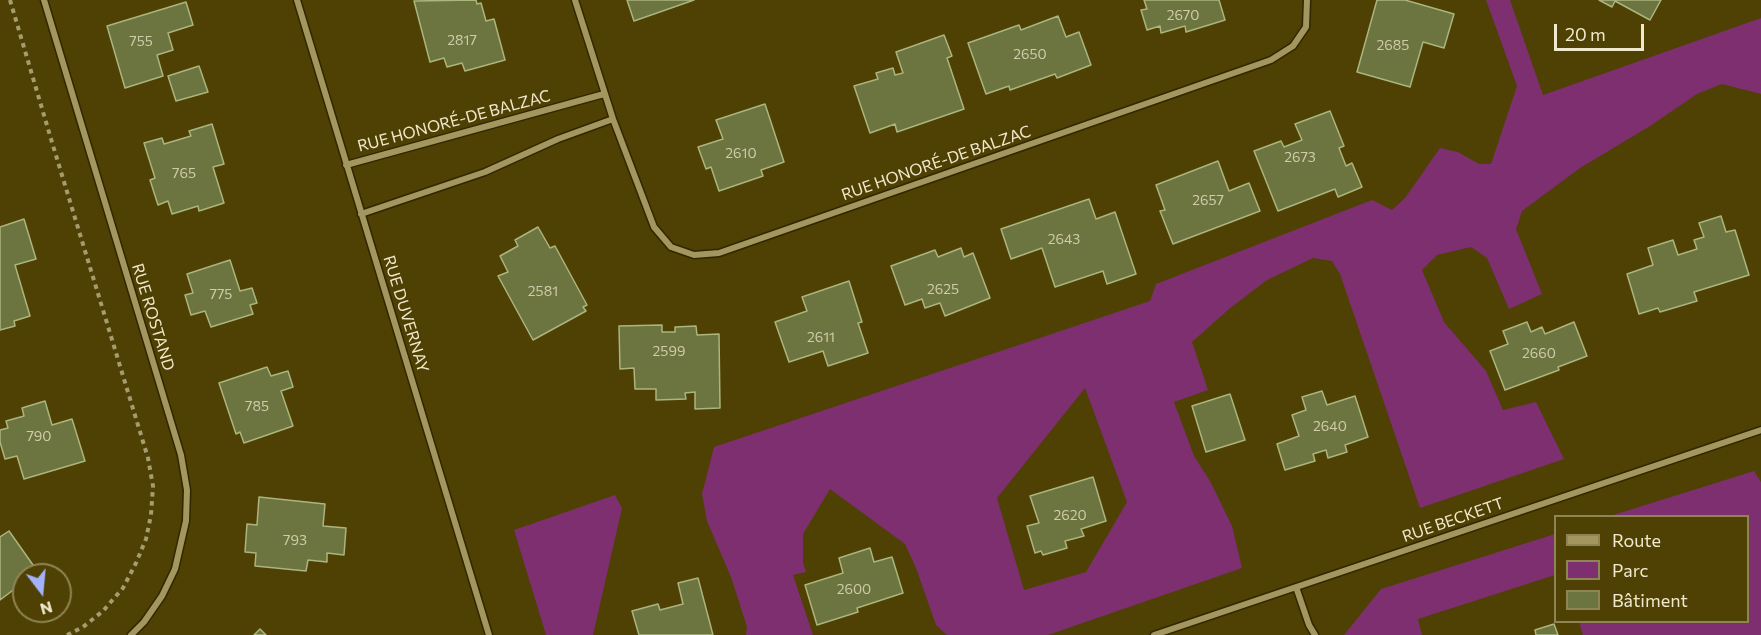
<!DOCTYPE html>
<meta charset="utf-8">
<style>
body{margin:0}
#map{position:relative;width:1761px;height:635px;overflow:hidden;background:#4e4103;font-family:Commissioner,sans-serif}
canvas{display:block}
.legend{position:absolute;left:1554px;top:515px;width:195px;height:108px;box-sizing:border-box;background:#4e4103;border:2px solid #8f8454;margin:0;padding:8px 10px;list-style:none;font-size:18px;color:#f0e9cd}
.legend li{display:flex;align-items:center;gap:12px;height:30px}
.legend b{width:30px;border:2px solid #8f8454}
.north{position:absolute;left:12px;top:563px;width:60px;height:60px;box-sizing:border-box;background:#4e4103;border:2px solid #8f8454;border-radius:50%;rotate:164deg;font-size:16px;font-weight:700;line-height:24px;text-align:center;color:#f0e9cd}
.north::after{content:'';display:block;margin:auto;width:21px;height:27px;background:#a4b2fc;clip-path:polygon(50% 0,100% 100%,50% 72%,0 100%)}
.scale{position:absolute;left:1554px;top:24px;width:90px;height:27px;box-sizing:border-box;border:3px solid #f0e9cd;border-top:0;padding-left:8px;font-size:18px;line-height:21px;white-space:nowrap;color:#f0e9cd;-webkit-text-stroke:4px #4e4103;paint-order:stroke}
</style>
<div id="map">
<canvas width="1761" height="635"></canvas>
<ul class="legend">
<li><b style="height:8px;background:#a4965f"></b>Route</li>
<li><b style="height:16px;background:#7e2f6f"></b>Parc</li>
<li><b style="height:16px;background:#6c743f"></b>Bâtiment</li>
</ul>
<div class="north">N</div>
<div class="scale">20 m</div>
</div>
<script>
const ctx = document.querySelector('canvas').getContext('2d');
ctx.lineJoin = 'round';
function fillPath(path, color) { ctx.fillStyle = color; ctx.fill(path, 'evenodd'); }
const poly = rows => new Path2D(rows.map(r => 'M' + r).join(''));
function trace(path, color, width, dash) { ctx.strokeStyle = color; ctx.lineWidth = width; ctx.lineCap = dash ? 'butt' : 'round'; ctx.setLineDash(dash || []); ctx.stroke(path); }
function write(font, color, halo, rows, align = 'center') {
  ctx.font = font + ' Commissioner,sans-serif'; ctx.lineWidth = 5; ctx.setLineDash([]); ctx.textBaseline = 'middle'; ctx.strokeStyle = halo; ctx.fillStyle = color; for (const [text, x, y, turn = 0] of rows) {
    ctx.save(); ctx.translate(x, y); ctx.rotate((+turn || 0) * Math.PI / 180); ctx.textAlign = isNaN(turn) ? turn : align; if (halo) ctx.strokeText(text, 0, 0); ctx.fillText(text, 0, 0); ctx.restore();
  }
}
fillPath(poly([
 [1486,0,1510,0,1543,95,1761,18,1761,94,1722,84,1697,94,1650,126,1580,168,1522,211,1516,229,1542,294,1509,309,1487,258,1471,247,1437,255,1422,270,1444,322,1486,371,1503,410,1536,402,1564,459,1420,508,1340,274,1332,261,1313,258,1267,280,1229,309,1192,342,1208,390,1174,402,1194,456,1210,481,1232,526,1242,568,1048,635,947,635,936,625,916,568,905,544,830,489,803,534,803,563,806,572,793,575,813,635,746,635,747,627,731,577,707,521,702,494,714,447,1150,301,1156,284,1372,200,1392,210,1405,198,1440,148,1458,152,1479,164,1491,164,1517,86],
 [1085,388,1127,502,1086,572,1024,590,997,498],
 [1754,471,1761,482,1761,635,1583,635,1579,622,1748,622,1748,516,1610,516],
 [615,495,622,508,593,635,546,635,514,530],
 [1555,534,1555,575,1418,619,1422,635,1344,635,1381,589]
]), '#7e2f6f');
const building = poly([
 [476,0,477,4,481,3,486,21,494,19,505,60,465,71,462,63,447,67,444,58,430,62,414,1,476,0],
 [627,0,694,0,634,21,627,0],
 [1144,0,1219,0,1225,20,1186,32,1185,26,1161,33,1160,26,1147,30,1141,10,1147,9,1144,0],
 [1377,0,1405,0,1454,14,1444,48,1423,42,1410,87,1357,72,1377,0],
 [1599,0,1661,0,1650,20,1615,1,1612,7,1599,0],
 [186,2,193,25,168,33,173,50,157,55,163,76,125,88,107,26,186,2],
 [1058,16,1066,37,1079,32,1091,65,1057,78,1055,74,1010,90,1009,86,986,94,968,43,1019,25,1021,30,1058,16],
 [944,35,952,56,947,58,964,109,897,132,895,124,870,133,854,86,878,79,876,73,893,68,895,75,903,73,896,52,944,35],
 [199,66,208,92,176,101,168,76,199,66],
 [765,104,784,162,761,170,763,176,719,191,711,167,706,169,698,147,723,139,716,120,765,104],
 [1330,111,1344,146,1339,148,1346,166,1352,163,1362,187,1338,197,1335,189,1278,211,1254,151,1281,141,1284,147,1302,140,1295,124,1330,111],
 [212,124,224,164,213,167,224,203,199,211,198,206,172,214,168,201,158,205,150,180,155,178,144,143,162,138,164,144,191,136,189,131,212,124],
 [1218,161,1229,191,1249,183,1260,211,1173,244,1160,211,1165,210,1156,185,1218,161],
 [1089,199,1096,219,1115,212,1136,274,1107,284,1103,271,1055,287,1042,248,1011,259,1001,229,1089,199],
 [1721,216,1726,232,1735,230,1749,275,1694,292,1697,301,1660,312,1658,308,1639,314,1627,274,1653,265,1648,248,1673,240,1678,255,1697,249,1694,240,1704,237,1699,223,1721,216],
 [24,219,36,259,15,265,30,316,14,321,15,326,0,330,0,227,24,219],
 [538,227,550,248,555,246,587,305,583,307,586,311,533,340,498,276,508,272,500,256,518,246,515,240,538,227],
 [961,248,964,257,973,253,990,298,945,316,940,303,925,308,922,299,905,305,891,266,935,250,938,257,961,248],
 [230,260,240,291,252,288,257,303,250,305,253,314,211,327,205,311,191,315,185,295,193,293,187,274,230,260],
 [849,281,862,322,858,323,868,353,828,366,823,351,789,362,775,322,807,311,802,297,849,281],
 [1527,322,1531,332,1542,327,1545,334,1574,322,1587,356,1558,367,1559,370,1505,390,1490,351,1508,344,1503,331,1527,322],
 [662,325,662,332,675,332,675,327,696,326,697,335,719,334,720,408,695,409,695,392,685,393,686,399,656,400,656,389,635,389,634,368,620,369,619,326,662,325],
 [267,367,271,376,288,371,293,387,281,391,293,426,244,443,240,432,236,434,219,383,267,367],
 [1322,391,1327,405,1355,396,1368,437,1345,445,1347,452,1328,458,1326,450,1313,454,1315,461,1285,470,1277,444,1299,436,1292,415,1306,410,1302,397,1322,391],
 [1230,394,1245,440,1206,452,1192,406,1230,394],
 [45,401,52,425,72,419,85,461,24,479,17,456,5,459,0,442,0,430,8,428,6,421,24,416,22,408,45,401],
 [1093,477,1106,521,1081,529,1084,536,1065,541,1067,548,1043,555,1041,551,1035,553,1027,526,1039,523,1030,496,1093,477],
 [259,497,325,504,323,526,346,528,344,555,327,553,327,562,308,560,306,571,255,566,256,553,245,552,247,524,257,525,259,497],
 [9,531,38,572,34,575,24,575,24,582,0,600,0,537,9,531],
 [870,548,874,562,892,557,903,593,857,608,858,612,817,625,805,585,843,573,839,558,870,548],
 [698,578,713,635,639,635,632,611,658,604,660,610,683,604,678,583,698,578],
 [1554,624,1558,635,1536,635,1535,630,1554,624],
 [260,629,266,635,254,635,260,629]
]);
fillPath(building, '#6c743f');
trace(building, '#acb57e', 1.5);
const street = poly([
 [44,0,181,455,187,490,186,521,175,569,162,596,144,622,131,635],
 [297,0,489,635],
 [575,0,613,119,654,227,671,247,694,255,719,253,1271,60,1293,46,1306,27,1307,0],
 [346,165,604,94],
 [361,214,485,172,558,139,613,119],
 [1296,587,1309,625,1315,635],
 [1154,635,1761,430]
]);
trace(street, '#312700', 9);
trace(poly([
 [10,0,51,139,148,458,153,486,151,515,146,539,136,563,123,588,103,611,83,627,67,635]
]), '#a69c71', 4, [4.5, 4.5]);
trace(street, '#a4965f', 6);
write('14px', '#cfccaa', null, [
 ["2670",1183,15],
 ["2817",462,40],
 ["755",141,41],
 ["2685",1393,45],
 ["2650",1030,54],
 ["2610",741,153],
 ["2673",1300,157],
 ["765",184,173],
 ["2657",1208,200],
 ["2643",1064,239],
 ["2625",943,289],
 ["2581",543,291],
 ["775",221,294],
 ["2611",821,337],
 ["2599",669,351],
 ["2660",1539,353],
 ["785",257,406],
 ["2640",1330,426],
 ["790",39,436],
 ["2620",1070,515],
 ["793",295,540],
 ["2600",854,589]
]);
write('16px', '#f0e9cd', '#4e4103', [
 ["RUE HONORÉ-DE BALZAC",454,121,-15],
 ["RUE HONORÉ-DE BALZAC",936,163,-19],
 ["RUE DUVERNAY",406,314,73],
 ["RUE ROSTAND",153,317,73],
 ["RUE BECKETT",1453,520,-19]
]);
</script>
